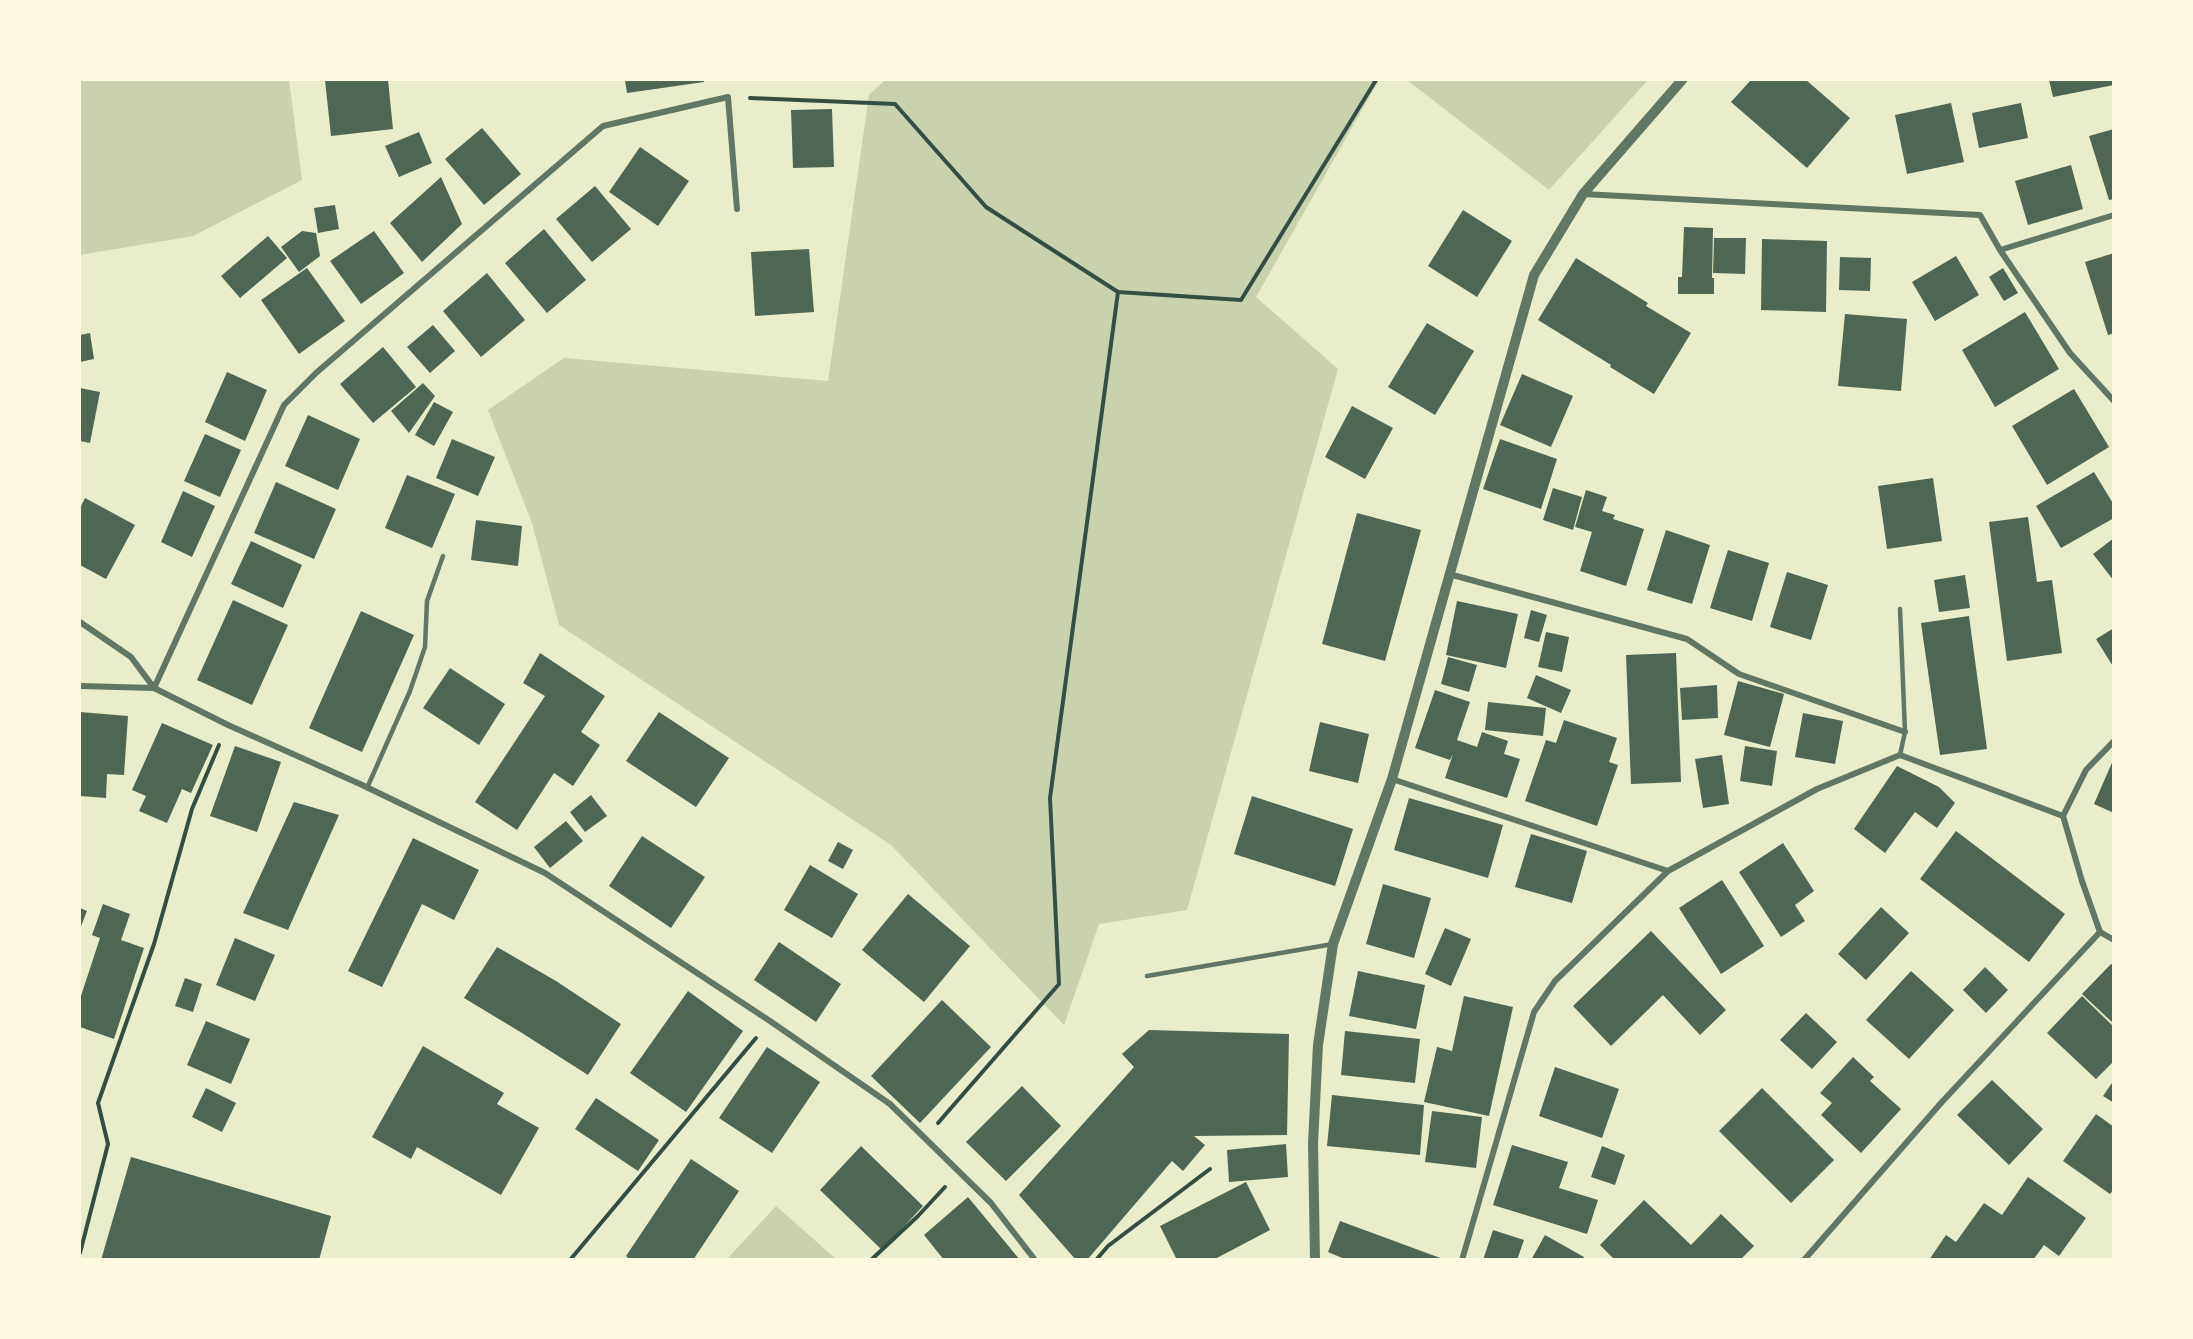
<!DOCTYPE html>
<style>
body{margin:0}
#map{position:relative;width:2193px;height:1339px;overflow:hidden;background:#e9edc9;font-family:"Exo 2",sans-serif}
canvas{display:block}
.frame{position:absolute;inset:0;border:81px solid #fefae0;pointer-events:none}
</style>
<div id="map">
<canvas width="2193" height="1339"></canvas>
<div class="frame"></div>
</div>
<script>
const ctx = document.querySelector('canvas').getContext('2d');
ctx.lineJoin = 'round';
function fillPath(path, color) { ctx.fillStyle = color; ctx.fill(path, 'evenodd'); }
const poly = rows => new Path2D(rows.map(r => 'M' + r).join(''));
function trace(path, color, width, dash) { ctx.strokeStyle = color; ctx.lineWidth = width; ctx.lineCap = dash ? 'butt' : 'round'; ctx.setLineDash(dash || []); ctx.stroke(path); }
fillPath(poly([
 [80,80,289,80,302,180,193,236,80,255],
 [885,80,1379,80,1256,297,1338,369,1187,910,1099,924,1064,1025,891,845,559,625,532,523,488,410,564,358,828,381,869,95],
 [1407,80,1648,80,1549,190],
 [776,1206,836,1259,727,1259]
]), '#cad2ad');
fillPath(poly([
 [325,80,388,80,393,129,331,136],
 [625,80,704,80,704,82,627,93],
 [1751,80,1806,80,1850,118,1807,168,1731,102],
 [2049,80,2114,80,2114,85,2053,97],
 [1951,103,1964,162,1907,174,1895,115],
 [2021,103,2028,138,1979,148,1972,113],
 [832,109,834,167,793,168,791,110],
 [482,128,521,174,484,205,445,159],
 [2114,129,2114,199,2109,200,2089,136],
 [419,132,432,163,399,177,385,146],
 [640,147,689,181,658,226,609,192],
 [2071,165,2083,209,2028,225,2015,181],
 [441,177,462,224,422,262,390,223],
 [595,186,631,229,592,262,556,219],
 [335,205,339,229,318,233,314,208],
 [1463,210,1512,241,1477,297,1428,266],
 [1684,227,1713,228,1712,278,1714,278,1714,294,1678,294,1678,277,1682,277],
 [544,229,586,280,547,313,505,263],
 [302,231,316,233,320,256,299,272,281,247],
 [374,231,404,273,361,304,330,261],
 [268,236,287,258,240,298,221,276],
 [1714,238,1746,238,1745,274,1713,273],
 [1762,239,1827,241,1826,312,1761,310],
 [809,249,814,312,755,316,751,252],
 [2114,253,2114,333,2108,335,2085,262],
 [1956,256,1979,295,1935,321,1912,282],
 [1840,257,1871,258,1870,291,1839,290],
 [1576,258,1648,303,1646,306,1691,333,1654,394,1610,367,1611,365,1538,320],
 [307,268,345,321,299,354,261,300],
 [2003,268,2018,293,2004,301,1989,277],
 [487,273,525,320,481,357,443,311],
 [2025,312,2059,369,1995,407,1962,350],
 [1845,314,1907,319,1901,391,1838,386],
 [1427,323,1474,351,1435,415,1388,387],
 [433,325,455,351,430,373,407,347],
 [90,333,94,359,80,362,80,335],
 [383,347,416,387,373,423,340,384],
 [227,372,267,390,245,441,205,422],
 [1522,374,1573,396,1551,447,1500,425],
 [423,383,435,396,409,433,391,411],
 [80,388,100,392,90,443,80,441],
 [2074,389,2109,447,2047,485,2012,426],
 [434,402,453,412,434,446,415,435],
 [1352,406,1393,428,1365,479,1325,457],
 [308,415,360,439,338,490,285,466],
 [205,434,241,450,220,497,184,481],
 [452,439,495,457,478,496,436,478],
 [1500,439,1557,459,1541,509,1483,489],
 [2094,472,2114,505,2114,518,2061,548,2036,506],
 [407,475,455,494,432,548,385,528],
 [1933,478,1942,541,1887,549,1878,486],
 [276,482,336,509,314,559,254,533],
 [1553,488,1582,497,1573,530,1543,520],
 [1586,490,1607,497,1602,511,1615,515,1613,519,1644,529,1626,586,1580,571,1592,532,1575,527],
 [183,491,215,506,192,557,161,542],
 [85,498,135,525,106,579,80,565,80,508],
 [1357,513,1421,530,1385,661,1322,644],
 [2028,517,2037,582,2052,580,2062,653,2007,661,1989,522],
 [476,520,522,526,518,566,471,560],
 [1666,530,1710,545,1692,604,1647,590],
 [2114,538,2114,581,2093,554],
 [251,541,302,565,283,608,231,584],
 [1728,550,1769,563,1752,621,1710,608],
 [1787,572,1828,585,1811,640,1770,627],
 [1965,575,1970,608,1939,612,1934,580],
 [233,600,288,625,252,705,197,680],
 [1457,601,1518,614,1506,668,1446,655],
 [1531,610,1547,615,1539,642,1524,638],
 [361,611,414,635,362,752,309,728],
 [1969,616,1987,749,1940,755,1921,623],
 [2114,628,2114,668,2096,639],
 [1546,632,1569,637,1562,672,1538,667],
 [540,653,605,696,581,732,600,745,573,786,554,773,517,830,475,802,545,696,523,683],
 [1676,653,1681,782,1631,784,1626,655],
 [1448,657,1477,665,1469,692,1441,684],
 [450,668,505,704,479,745,423,708],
 [1536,675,1571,690,1561,713,1527,698],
 [1738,681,1784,694,1770,747,1724,735],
 [1717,685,1718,718,1682,720,1680,688],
 [1435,690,1470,702,1457,740,1477,747,1482,732,1508,741,1504,754,1520,759,1507,798,1445,778,1453,754,1450,760,1415,748],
 [1488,702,1546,708,1543,736,1485,730],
 [80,712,128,716,124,775,107,774,106,798,80,796],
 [659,712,729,758,696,807,626,761],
 [1803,713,1843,721,1835,764,1795,757],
 [1564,720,1617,738,1609,762,1618,765,1597,826,1525,801,1546,740,1556,743],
 [1320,722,1369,734,1358,783,1309,771],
 [162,723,213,745,191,793,182,789,167,823,139,811,146,796,132,790],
 [235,746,281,762,257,832,210,816],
 [1745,746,1777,751,1772,786,1740,781],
 [1722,755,1729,804,1703,808,1695,759],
 [2114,758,2114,813,2094,804],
 [1897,766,1939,787,1955,803,1937,828,1915,812,1885,853,1854,829],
 [591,795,607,816,585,832,570,812],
 [1252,796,1353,829,1335,886,1234,854],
 [1409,798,1503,825,1488,878,1394,850],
 [294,802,339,815,288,930,243,913],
 [566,821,583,841,550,868,534,847],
 [1956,831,2065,914,2029,962,1920,879],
 [1531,834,1587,851,1572,903,1515,887],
 [642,836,705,877,671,928,609,886],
 [413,838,479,870,454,920,422,904,382,987,348,971],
 [838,842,853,850,843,869,828,861],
 [1783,843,1814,891,1795,905,1805,921,1781,937,1739,872],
 [810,865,858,894,832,938,784,910],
 [1722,880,1764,946,1721,974,1679,908],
 [1383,884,1431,898,1414,958,1366,944],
 [908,894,970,946,924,1002,862,950],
 [103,904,130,914,121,940,144,948,114,1039,80,1027,80,999,100,938,92,935],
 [1881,907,1909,933,1866,980,1838,954],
 [80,908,87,911,80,929],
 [1445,928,1471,939,1451,986,1425,974],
 [1651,931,1726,1010,1700,1035,1663,995,1611,1046,1573,1006],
 [235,938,275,955,255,1001,216,985],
 [779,942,841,984,816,1022,754,980],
 [497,947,556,981,621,1024,588,1075,522,1033,464,998],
 [2111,964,2114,966,2114,1024,2082,994],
 [1985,967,2008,990,1986,1013,1963,990],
 [1358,971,1425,985,1416,1029,1349,1016],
 [1911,971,1954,1010,1909,1059,1866,1020],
 [185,978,202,984,193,1012,175,1006],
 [688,991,743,1031,686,1112,630,1073],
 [1464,996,1513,1007,1489,1116,1424,1102,1437,1047,1452,1051],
 [2082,996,2114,1027,2114,1061,2096,1079,2047,1033],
 [942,1000,991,1047,920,1123,871,1076],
 [1806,1013,1837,1042,1812,1069,1780,1040],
 [206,1021,250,1039,231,1084,187,1065],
 [1149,1030,1289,1034,1287,1135,1194,1136,1205,1145,1183,1171,1172,1161,1087,1260,1076,1260,1019,1195,1134,1067,1122,1054],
 [1345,1031,1420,1039,1415,1083,1341,1075],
 [423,1046,504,1093,497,1104,539,1128,501,1195,417,1147,411,1159,372,1137],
 [767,1047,820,1082,772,1153,719,1118],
 [1853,1057,1874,1077,1870,1081,1901,1109,1861,1153,1821,1115,1832,1103,1820,1093],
 [1555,1067,1619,1089,1602,1138,1539,1116],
 [1992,1080,2043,1129,2009,1165,1957,1115],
 [2114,1080,2114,1103,2103,1096],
 [1022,1086,1061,1126,1006,1181,966,1142],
 [206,1088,236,1103,222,1132,192,1117],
 [1762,1088,1834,1160,1791,1203,1719,1131],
 [1332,1095,1424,1105,1420,1155,1327,1146],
 [596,1098,659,1140,638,1171,575,1129],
 [1432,1111,1482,1117,1476,1168,1425,1162],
 [2096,1114,2114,1127,2114,1189,2110,1194,2063,1161],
 [1286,1144,1288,1177,1229,1182,1227,1150],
 [1512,1145,1568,1162,1559,1188,1598,1200,1587,1234,1493,1205],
 [861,1146,923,1206,882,1250,820,1190],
 [1602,1146,1625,1155,1615,1185,1591,1177],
 [131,1157,331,1216,319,1260,101,1260],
 [691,1159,739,1191,693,1260,630,1260,626,1256],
 [2028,1177,2086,1218,2059,1256,2044,1245,2033,1260,1929,1260,1946,1235,1956,1242,1984,1203,2002,1215],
 [1246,1182,1270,1230,1213,1260,1177,1260,1160,1226],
 [968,1197,1020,1260,944,1260,924,1235],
 [1644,1200,1691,1245,1721,1214,1754,1246,1740,1260,1615,1260,1600,1245],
 [1340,1221,1443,1259,1443,1260,1347,1260,1328,1252],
 [1493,1230,1524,1240,1517,1260,1483,1260],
 [1545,1235,1584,1257,1583,1260,1531,1260]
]), '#4f6655');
trace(poly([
 [750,98,895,104,986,207,1118,292,1241,300,1376,80],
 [938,1123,1059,984,1050,798,1118,292],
 [80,1253,108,1144,98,1103,154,944,192,809,219,745],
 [570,1260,756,1038],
 [871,1260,918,1216,945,1187],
 [1096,1260,1108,1246,1210,1169]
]), '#344e41', 4);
trace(poly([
 [1900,755,1905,732,1900,609],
 [367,788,410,691,425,647,427,601,443,556],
 [1147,976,1333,944]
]), '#617663', 4.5);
trace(poly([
 [1583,194,1980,215,2000,250,2070,353,2114,401],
 [2000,250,2114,215],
 [1449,574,1687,639,1739,674,1905,732],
 [80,622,131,657,154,688],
 [80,686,154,688,228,725,360,784,545,873,770,1021,890,1104,991,1203,1035,1260],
 [154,688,284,405,316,373,603,126,728,97,737,209],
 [1392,779,1668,871],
 [2100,932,2082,881,2063,816,2086,770,2114,741],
 [1462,1260,1534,1012,1555,981,1668,871,1817,789,1900,755,2063,816],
 [1804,1260,1941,1103,2100,932,2114,940]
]), '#617663', 6);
trace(poly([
 [1315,1260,1313,1143,1318,1045,1333,944,1392,779,1534,275,1583,194,1682,80]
]), '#617663', 10);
</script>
